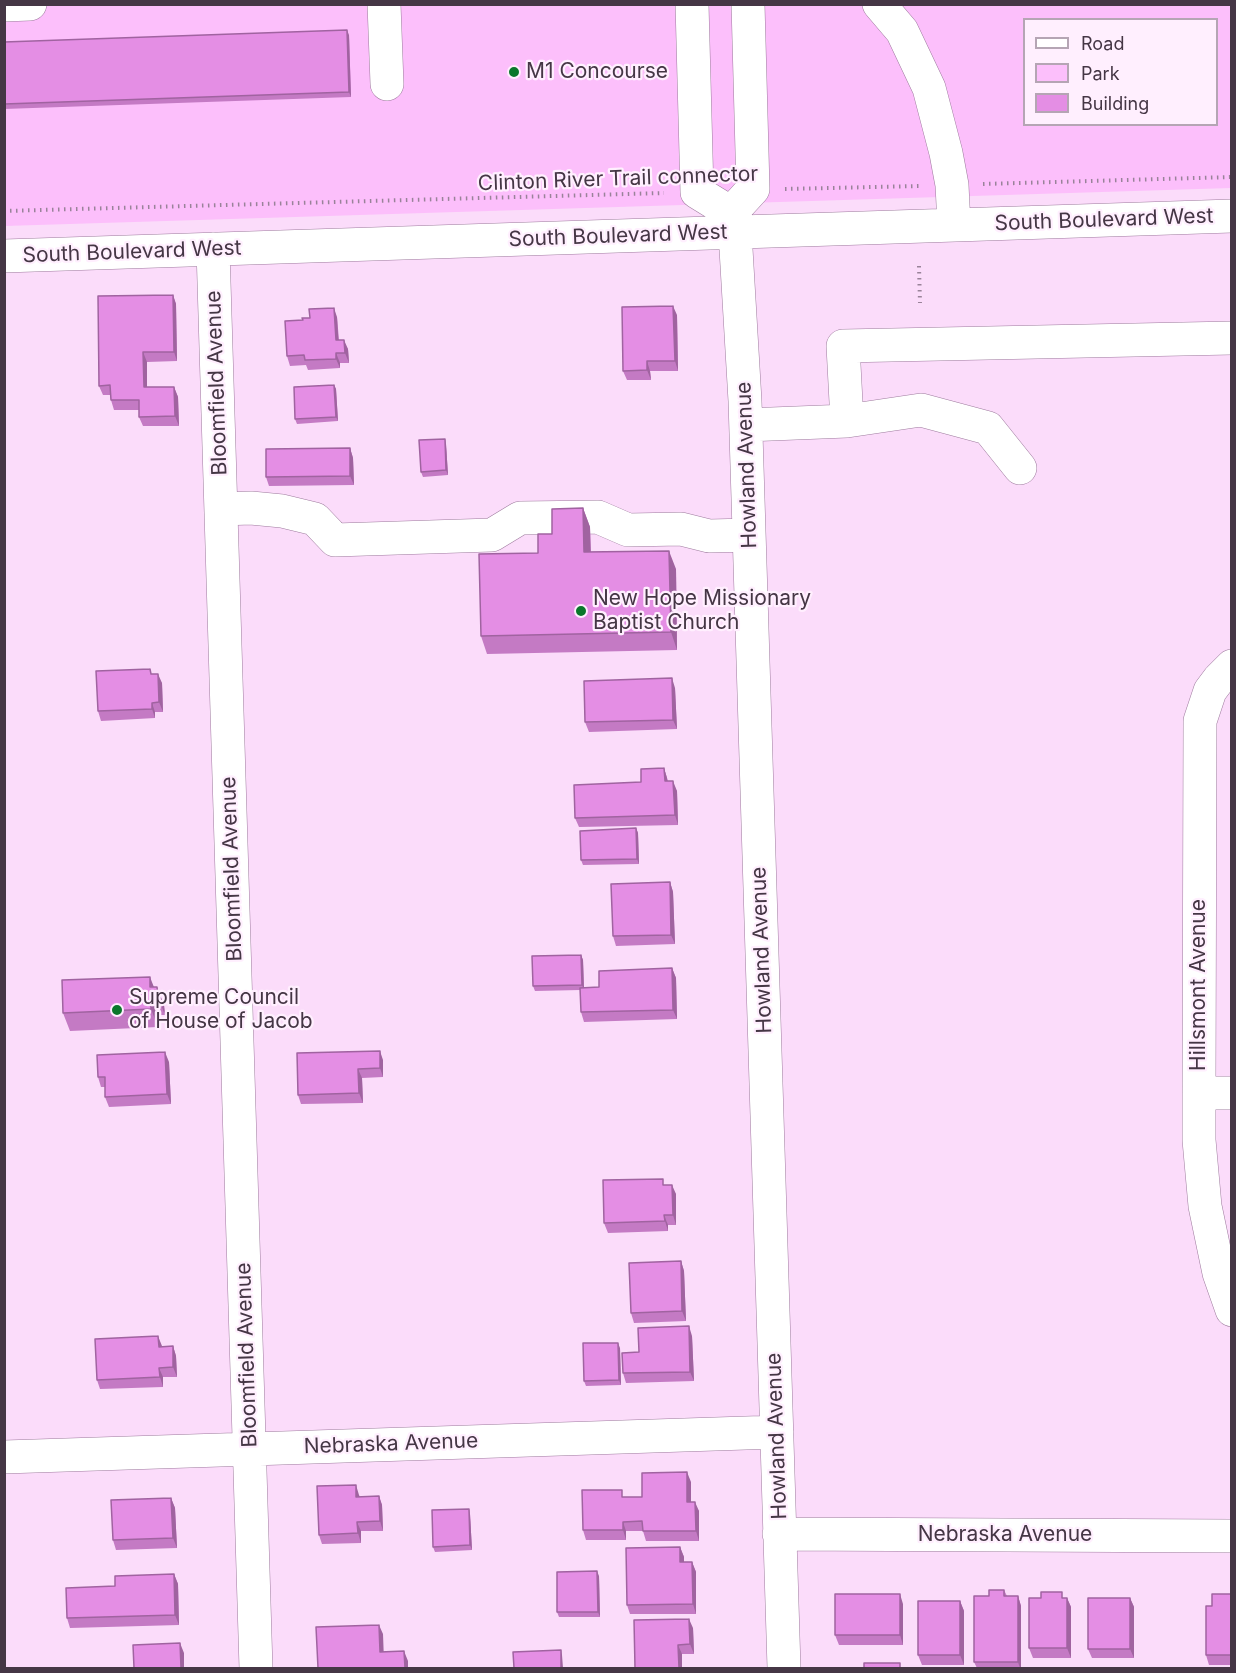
<!DOCTYPE html>
<style>
body{margin:0}
#map{position:relative;width:1236px;height:1673px;overflow:hidden;background:#fbdcfa;font-family:Inter,sans-serif}
canvas{display:block}
.frame{position:absolute;inset:0;border:6px solid #453645;pointer-events:none}
.legend{position:absolute;left:1023px;top:18px;width:195px;height:108px;box-sizing:border-box;background:#ffeffe;border:2px solid #b5a5b4;margin:0;padding:8px 10px;list-style:none;font-size:18px;color:#453645}
.legend li{display:flex;align-items:center;gap:12px;height:30px}
.legend b{width:30px;border:2px solid #b5a5b4}
</style>
<div id="map">
<canvas width="1236" height="1673"></canvas>
<div class="frame"></div>
<ul class="legend">
<li><b style="height:8px;background:#fff"></b>Road</li>
<li><b style="height:16px;background:#fcbffb"></b>Park</li>
<li><b style="height:16px;background:#e48ee4"></b>Building</li>
</ul>
</div>
<script>
const ctx = document.querySelector('canvas').getContext('2d');
ctx.lineJoin = 'round';
function fillPath(path, color) { ctx.fillStyle = color; ctx.fill(path, 'evenodd'); }
const poly = rows => new Path2D(rows.map(r => 'M' + r).join(''));
function trace(path, color, width, dash) { ctx.strokeStyle = color; ctx.lineWidth = width; ctx.lineCap = dash ? 'butt' : 'round'; ctx.setLineDash(dash || []); ctx.stroke(path); }
function write(font, color, halo, rows, align = 'center') {
  ctx.font = font + ' Inter,sans-serif'; ctx.lineWidth = 4.5; ctx.setLineDash([]); ctx.textBaseline = 'middle'; ctx.strokeStyle = halo; ctx.fillStyle = color; for (const [text, x, y, turn = 0] of rows) {
    ctx.save(); ctx.translate(x, y); ctx.rotate((+turn || 0) * Math.PI / 180); ctx.textAlign = isNaN(turn) ? turn : align; if (halo) ctx.strokeText(text, 0, 0); ctx.fillText(text, 0, 0); ctx.restore();
  }
}
fillPath(poly([
 [4,5,1231,5,1231,188,5,226],
 [1024,20,1216,20,1216,124,1024,124]
]), '#fcbffb');
const minor = poly([
 [384,4,387,84],
 [692,4,697,192,731,213,753,189,748,4],
 [879,4,902,31,929,88,946,153,952,185,954,225],
 [4,5,30,4],
 [731,213,735,232,745,401,784,1668],
 [213,249,256,1668],
 [4,256,1232,216],
 [847,421,921,410,988,428,1020,468],
 [746,425,847,421,843,346,1232,338],
 [221,509,251,508,282,511,315,519,335,540,492,535,520,518,598,517,628,530,681,529,709,536,749,535],
 [1232,666,1219,679,1210,691,1200,721,1199,1093,1199,1140,1205,1206,1219,1273,1232,1310],
 [1199,1093,1232,1093],
 [4,1457,777,1432],
 [779,1534,1232,1536]
]);
trace(minor, '#9e7b9e', 34);
trace(poly([
 [983,184,1232,177],
 [785,189,919,186],
 [4,211,664,193],
 [919,266,920,303]
]), '#998399', 4, [1.5, 4.5]);
trace(minor, '#fff', 33);
fillPath(poly([
 [349,35,351,97,4,109,4,42],
 [173,295,176,304,177,361,147,362,147,387,174,387,178,397,179,426,143,426,139,417,139,410,114,410,111,400,110,395,103,395,99,386],
 [677,315,678,371,650,371,651,380,627,380,623,371],
 [337,317,339,340,348,349,349,363,340,363,340,368,308,370,306,365,290,366,287,356,303,320],
 [334,385,336,389,338,421,297,424,295,419],
 [446,444,448,475,423,477,421,472],
 [350,448,353,458,354,485,269,486,266,477],
 [583,508,590,527,591,552,676,569,677,650,487,654,481,636,552,534],
 [152,674,162,683,163,712,155,712,155,718,101,721,98,711],
 [675,688,677,729,589,732,585,722],
 [664,768,668,781,677,791,678,825,579,827,575,818,641,782],
 [636,828,638,833,639,864,583,865,581,860],
 [670,882,673,892,675,944,616,946,613,936],
 [581,955,583,960,584,988,599,987,672,968,676,978,677,1019,584,1022,581,1012,580,990,535,991,533,986],
 [154,987,164,1005,165,1015,157,1015,158,1027,70,1031,63,1013],
 [297,1053,383,1060,383,1077,362,1078,363,1103,301,1104,298,1095],
 [169,1062,171,1104,109,1107,105,1097,105,1087,101,1087,98,1077],
 [665,1185,676,1194,676,1225,668,1225,668,1231,608,1233,604,1223],
 [681,1261,684,1271,686,1321,634,1323,631,1313],
 [692,1336,694,1381,626,1383,623,1373,639,1352],
 [173,1346,176,1356,177,1377,163,1377,163,1387,100,1389,97,1380,162,1347],
 [620,1348,621,1385,586,1386,584,1381],
 [691,1482,691,1502,699,1511,699,1541,646,1541,643,1531,626,1531,626,1540,586,1540,583,1530,625,1497,642,1497],
 [359,1495,360,1497,379,1496,382,1505,383,1531,361,1531,361,1543,322,1544,319,1535],
 [171,1498,175,1508,177,1548,116,1550,113,1540],
 [470,1514,472,1550,435,1552,433,1547],
 [680,1547,684,1557,684,1562,692,1562,696,1572,696,1614,630,1614,627,1605],
 [174,1574,178,1584,179,1625,70,1628,67,1618],
 [599,1576,600,1617,559,1617,557,1612],
 [1004,1590,1007,1596,1018,1596,1021,1606,1021,1668,977,1668,974,1662,989,1596],
 [1232,1594,1232,1665,1209,1665,1206,1655,1212,1606],
 [1064,1598,1067,1598,1071,1607,1071,1658,1033,1658,1029,1648],
 [1130,1598,1134,1607,1134,1658,1092,1658,1088,1649],
 [960,1601,964,1611,964,1665,922,1665,918,1655],
 [903,1604,903,1645,839,1645,835,1635],
 [693,1628,694,1654,682,1654,682,1668,635,1668]
]), '#c47ac4');
fillPath(poly([
 [347,30,349,35,351,97,349,92],
 [173,295,176,304,177,361,174,352],
 [673,306,677,315,678,371,675,361],
 [334,308,337,317,339,350,336,340],
 [344,340,348,349,349,363,345,353],
 [143,352,147,362,147,397,144,387],
 [336,353,340,363,340,368,336,359],
 [647,361,650,371,651,380,647,370],
 [334,385,336,389,338,421,336,417],
 [174,387,178,397,179,426,175,416],
 [445,439,446,444,448,475,446,470],
 [350,448,353,458,354,485,350,476],
 [583,508,590,527,591,570,584,552],
 [669,551,676,569,677,650,671,632],
 [158,674,162,683,163,712,159,702],
 [672,678,675,688,677,729,673,720],
 [152,703,155,712,155,718,152,709],
 [664,768,667,778,668,791,665,781],
 [673,781,677,791,678,825,675,815],
 [636,828,638,833,639,864,637,859],
 [670,882,673,892,675,944,671,935],
 [581,955,583,960,584,990,582,985],
 [672,968,676,978,677,1019,673,1010],
 [150,977,157,995,150,987],
 [157,987,164,1005,165,1015,158,997],
 [151,997,157,1015,158,1027,151,1009],
 [380,1051,383,1060,383,1077,380,1068],
 [165,1052,169,1062,171,1104,167,1094],
 [358,1069,362,1078,363,1103,359,1093],
 [672,1185,676,1194,676,1225,673,1215],
 [664,1215,668,1225,668,1231,665,1221],
 [681,1261,684,1271,686,1321,682,1311],
 [689,1326,692,1336,694,1381,690,1372],
 [158,1336,162,1346,162,1356,159,1347],
 [618,1343,620,1348,621,1385,619,1380],
 [173,1346,176,1356,177,1377,173,1367],
 [159,1368,163,1377,163,1387,160,1377],
 [687,1472,691,1482,691,1512,687,1502],
 [356,1485,359,1495,360,1506,356,1497],
 [379,1496,382,1505,383,1531,380,1521],
 [171,1498,175,1508,177,1548,173,1538],
 [695,1502,699,1511,699,1541,696,1531],
 [469,1509,470,1514,472,1550,470,1545],
 [357,1522,361,1531,361,1543,358,1533],
 [623,1522,626,1531,626,1540,623,1530],
 [680,1547,684,1557,684,1572,680,1562],
 [692,1562,696,1572,696,1614,693,1604],
 [597,1571,599,1576,600,1617,598,1612],
 [174,1574,178,1584,179,1625,175,1615],
 [900,1594,903,1604,903,1645,900,1635],
 [1018,1596,1021,1606,1021,1668,1020,1668,1018,1662],
 [1067,1598,1071,1607,1071,1658,1067,1648],
 [1130,1598,1134,1607,1134,1658,1130,1649],
 [960,1601,964,1611,964,1665,960,1655],
 [689,1619,693,1628,694,1654,690,1644],
 [379,1625,383,1634,384,1661,380,1652],
 [180,1643,184,1653,184,1668,181,1668],
 [678,1645,682,1654,682,1668,679,1668],
 [561,1650,562,1655,563,1668,561,1668],
 [404,1651,408,1661,408,1668,405,1668]
]), '#a063a0');
const building = poly([
 [347,30,349,92,4,104,4,42,347,30],
 [173,295,174,352,143,352,144,387,174,387,175,416,139,417,139,400,111,400,110,385,99,386,98,296,173,295],
 [673,306,675,361,647,361,647,370,623,371,622,307,673,306],
 [334,308,336,340,344,340,345,353,336,353,336,359,305,360,304,355,287,356,285,321,303,320,302,318,310,318,309,309,334,308],
 [334,385,336,417,295,419,294,387,334,385],
 [445,439,446,470,421,472,419,440,445,439],
 [350,448,350,476,266,477,266,449,350,448],
 [583,508,584,552,669,551,671,632,481,636,479,554,538,553,538,534,552,534,552,509,583,508],
 [150,669,151,674,158,674,159,702,152,703,152,709,98,711,96,671,150,669],
 [672,678,673,720,585,722,584,681,672,678],
 [664,768,665,781,673,781,675,815,575,818,574,785,641,782,641,769,664,768],
 [636,828,637,859,581,860,580,831,636,828],
 [670,882,671,935,613,936,611,884,670,882],
 [581,955,582,985,533,986,532,956,581,955],
 [672,968,673,1010,581,1012,580,988,599,987,599,971,672,968],
 [150,977,150,987,157,987,158,997,151,997,151,1009,63,1013,62,980,150,977],
 [380,1051,380,1068,358,1069,359,1093,298,1095,297,1053,380,1051],
 [165,1052,167,1094,105,1097,105,1077,98,1077,97,1055,165,1052],
 [663,1179,663,1185,672,1185,673,1215,664,1215,665,1221,604,1223,603,1180,663,1179],
 [681,1261,682,1311,631,1313,629,1263,681,1261],
 [689,1326,690,1372,623,1373,622,1353,639,1352,638,1328,689,1326],
 [158,1336,159,1347,173,1346,173,1367,159,1368,160,1377,97,1380,95,1339,158,1336],
 [583,1343,618,1343,619,1380,584,1381,583,1343],
 [687,1472,687,1502,695,1502,696,1531,643,1531,642,1521,623,1522,623,1530,583,1530,582,1490,622,1490,622,1497,642,1497,642,1473,687,1472],
 [356,1485,356,1497,379,1496,380,1521,357,1522,358,1533,319,1535,317,1486,356,1485],
 [171,1498,173,1538,113,1540,111,1500,171,1498],
 [469,1509,470,1545,433,1547,432,1510,469,1509],
 [680,1547,680,1562,692,1562,693,1604,627,1605,626,1548,680,1547],
 [597,1571,598,1612,557,1612,557,1572,597,1571],
 [174,1574,175,1615,67,1618,66,1588,115,1586,115,1576,174,1574],
 [989,1590,1004,1590,1004,1596,1018,1596,1018,1662,974,1662,974,1596,989,1596,989,1590],
 [1041,1592,1062,1592,1062,1598,1067,1598,1067,1648,1029,1648,1029,1598,1041,1598,1041,1592],
 [835,1594,900,1594,900,1635,835,1635,835,1594],
 [1212,1594,1232,1594,1232,1655,1206,1655,1206,1606,1212,1606,1212,1594],
 [1088,1598,1130,1598,1130,1649,1088,1649,1088,1598],
 [918,1601,960,1601,960,1655,918,1655,918,1601],
 [689,1619,690,1644,678,1645,679,1668,635,1668,634,1620,689,1619],
 [379,1625,380,1652,404,1651,405,1668,318,1668,316,1627,379,1625],
 [180,1643,181,1668,134,1668,133,1645,180,1643],
 [561,1650,561,1668,514,1668,513,1652,561,1650],
 [864,1663,900,1663,900,1668,864,1668,864,1663]
]);
fillPath(building, '#e48ee4');
trace(building, '#a063a0', 1.5);
for (const [x, y, r, color] of [
 [514,72,6,"#0a772b"],
 [581,611,6,"#0a772b"],
 [117,1010,6,"#0a772b"]
]) { const dot = new Path2D(); dot.arc(x, y, r, 0, 2 * Math.PI); ctx.fillStyle = color; ctx.fill(dot); trace(dot, '#ffeffe', 2); }
write('21px', '#453645', '#ffeffe', [
 ["M1 Concourse",526,72],
 ["New Hope Missionary",593,599],
 ["Baptist Church",593,623],
 ["Supreme Council",129,998],
 ["of House of Jacob",129,1022]
], 'left');
write('21px', '#453645', '#ffeffe', [
 ["Clinton River Trail connector",618,179,-2],
 ["South Boulevard West",1104,220,-2],
 ["South Boulevard West",618,236,-2],
 ["South Boulevard West",132,252,-2],
 ["Bloomfield Avenue",217,383,-92],
 ["Howland Avenue",747,465,-92],
 ["Bloomfield Avenue",232,869,-92],
 ["Howland Avenue",762,950,-92],
 ["Hillsmont Avenue",1199,985,-90],
 ["Bloomfield Avenue",247,1355,-92],
 ["Howland Avenue",777,1436,-92],
 ["Nebraska Avenue",391,1444,-2],
 ["Nebraska Avenue",1005,1535]
]);
</script>
